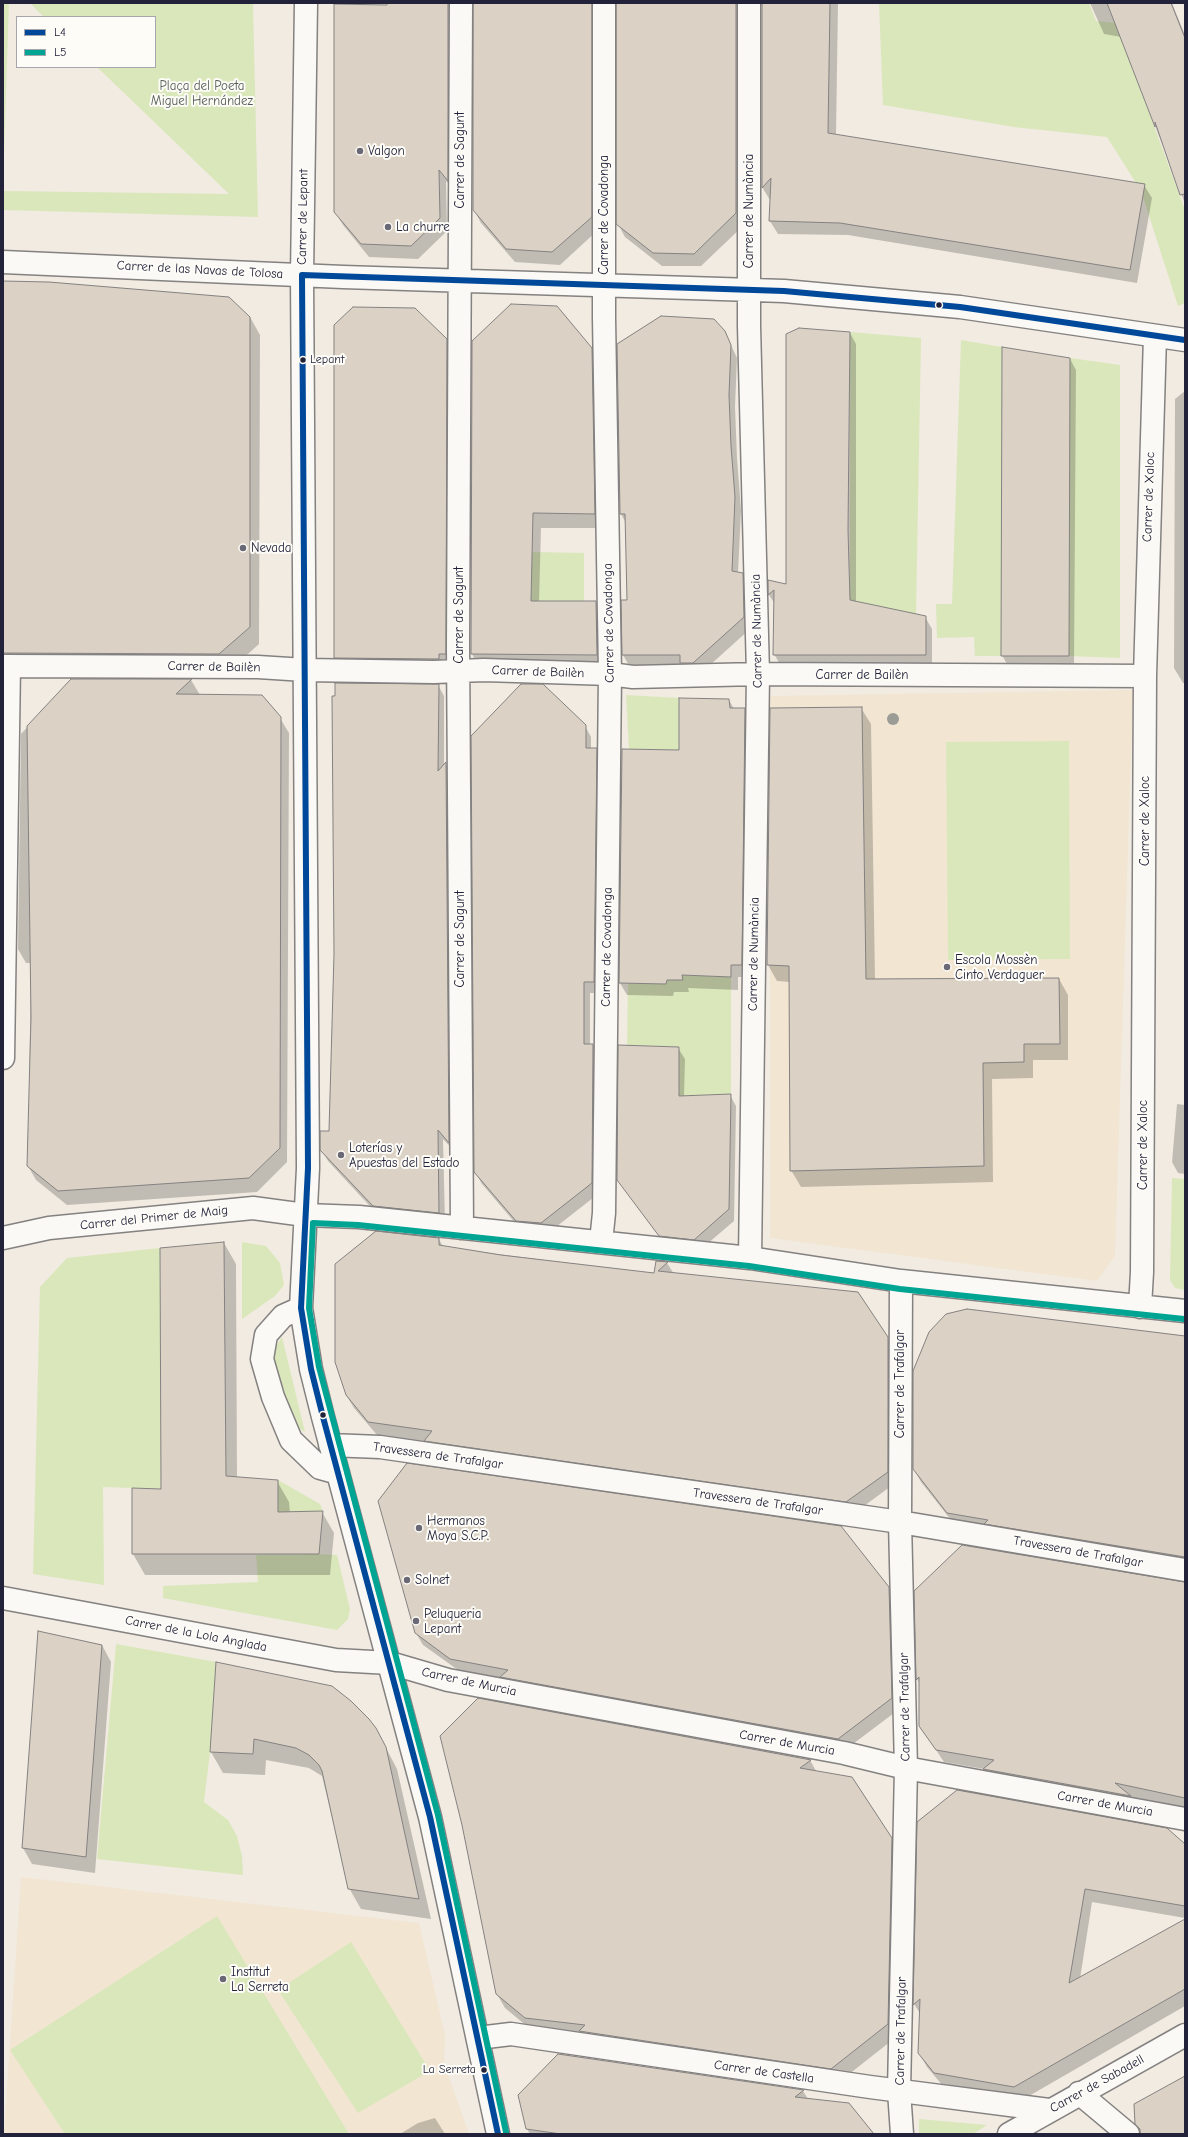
<!DOCTYPE html>
<meta charset="utf-8">
<style>
body{margin:0}
#map{position:relative;width:1188px;height:2137px;overflow:hidden;background:#f1ebe1;font-family:"Comic Neue",sans-serif}
canvas{display:block}
.frame{position:absolute;inset:0;border:4px solid #22223b;pointer-events:none}
.legend{position:absolute;left:16px;top:16px;width:140px;height:52px;box-sizing:border-box;background:#fdfcf7;border:1px solid #a5a5ac;margin:0;padding:5px 7px;list-style:none;font-size:12px;color:#22223b}
.legend li{display:flex;align-items:center;gap:8px;height:20px}
.legend b{width:20px;border:1px solid #a5a5ac}
</style>
<div id="map">
<canvas width="1188" height="2137"></canvas>
<div class="frame"></div>
<ul class="legend">
<li><b style="height:5px;background:#00489a"></b>L4</li>
<li><b style="height:5px;background:#00a493"></b>L5</li>
</ul>
</div>
<script>
const ctx = document.querySelector('canvas').getContext('2d');
ctx.lineJoin = 'round';
function fillPath(path, color) { ctx.fillStyle = color; ctx.fill(path, 'evenodd'); }
const poly = rows => new Path2D(rows.map(r => 'M' + r).join(''));
function trace(path, color, width, dash) { ctx.strokeStyle = color; ctx.lineWidth = width; ctx.lineCap = dash ? 'butt' : 'round'; ctx.setLineDash(dash || []); ctx.stroke(path); }
function write(font, color, halo, rows, align = 'center') {
  ctx.font = font + ' "Comic Neue",sans-serif'; ctx.lineWidth = 4; ctx.setLineDash([]); ctx.textBaseline = 'middle'; ctx.strokeStyle = halo; ctx.fillStyle = color; for (const [text, x, y, turn = 0] of rows) {
    ctx.save(); ctx.translate(x, y); ctx.rotate((+turn || 0) * Math.PI / 180); ctx.textAlign = isNaN(turn) ? turn : align; if (halo) ctx.strokeText(text, 0, 0); ctx.fillText(text, 0, 0); ctx.restore();
  }
}
fillPath(poly([
 [1133,690,1115,1256,1097,1281,770,1238,770,696],
 [21,1877,419,1923,445,2035,444,2063,469,2134,4,2134]
]), '#f2e6d3');
fillPath(poly([
 [3,3,9,3,3,184],
 [30,3,253,3,258,217,3,210,3,191,229,194,97,67,155,67,155,17,44,17],
 [879,3,1089,3,1096,21,1116,23,1185,210,1185,303,1178,306,1143,197,1136,183,1107,137,1014,127,883,105],
 [850,332,921,338,916,615,850,600],
 [961,340,1002,347,1001,656,975,656,974,637,937,638,936,604,952,604],
 [1070,358,1120,365,1120,658,1069,656],
 [532,552,584,553,584,601,531,601],
 [626,695,679,698,679,750,629,749],
 [1069,741,1070,959,948,960,946,742],
 [682,975,731,977,731,1094,679,1096,679,1047,627,1045,628,983,666,984,667,980],
 [1172,1178,1185,1179,1185,1290,1175,1288,1170,1280],
 [242,1242,266,1246,280,1263,284,1285,275,1296,242,1319],
 [160,1248,161,1489,103,1487,104,1585,33,1574,40,1287,67,1258],
 [282,1337,305,1432,295,1426,279,1392,273,1351],
 [278,1480,320,1504,323,1511,278,1512],
 [319,1554,337,1555,350,1609,348,1619,337,1630,163,1598,163,1586,258,1582,256,1555],
 [116,1644,216,1662,210,1752,204,1802,228,1820,237,1836,242,1856,243,1875,97,1859],
 [217,1916,349,2134,65,2134,10,2050],
 [351,1942,430,2071,358,2113,278,1990],
 [919,2119,987,2125,973,2134,919,2134]
]), '#dae7bb');
fillPath(poly([
 [388,3,838,3,836,135,1144,185,1152,198,1137,283,848,235,778,234,770,221,771,198,770,200,762,187,762,6,757,3,743,226,701,266,662,266,625,237,618,224,618,6,612,3,598,230,560,265,515,262,481,223,474,210,474,5,468,3,455,192,446,181,447,231,418,259,369,257,343,225,335,212],
 [1090,3,1172,3,1185,35,1185,204,1121,37,1104,34],
 [3,282,250,317,260,335,259,644,229,671,3,669],
 [725,332,737,358,735,407,737,458,741,510,738,573,742,574,749,586,750,629,700,674,630,667,623,655,628,601,626,523,621,514],
 [850,333,856,344,856,602,925,617,932,629,932,667,781,666,774,654,775,604,769,595,769,581,787,585],
 [446,340,454,353,453,667,343,671,335,658],
 [473,342,591,348,600,364,603,528,541,528,539,602,596,602,604,616,605,669,480,669,472,654],
 [1070,359,1076,370,1074,667,1008,666,1002,655],
 [1185,391,1185,683,1183,683,1174,668,1175,399],
 [72,680,191,680,200,695,280,718,289,733,287,1162,257,1192,67,1205,36,1180,28,1166,31,963,26,963,18,949,21,734],
 [438,685,444,696,444,766,446,764,452,774,455,1152,443,1139,445,1223,380,1217,328,1161,321,1149,330,1132,335,954,336,697],
 [729,700,734,709,744,709,752,721,748,977,738,977,738,990,688,988,689,992,674,992,673,996,627,995,620,983,680,751],
 [861,708,871,724,875,980,1059,979,1068,995,1068,1060,1033,1060,1033,1078,992,1079,993,1182,801,1187,791,1170,790,982,777,981,768,965,771,709],
 [585,726,591,737,591,749,596,749,602,760,600,993,590,993,590,1045,593,1045,599,1056,598,1194,547,1234,523,1232,482,1184,475,1172],
 [678,1048,685,1059,684,1097,730,1095,736,1106,734,1221,700,1250,667,1247,618,1180],
 [1177,1104,1185,1105,1185,1174,1178,1173,1172,1162],
 [439,1239,443,1247,655,1274,657,1262,667,1263,674,1274,887,1338,895,1351,894,1484,853,1514,433,1453,426,1442,377,1435,354,1408,346,1395],
 [224,1243,236,1264,237,1478,277,1481,289,1502,290,1513,322,1512,334,1533,330,1575,145,1575,133,1554,133,1489,162,1490],
 [1185,1338,1185,1568,955,1525,921,1482,914,1469],
 [1185,1583,1185,1810,991,1781,984,1769,944,1762,920,1726,920,1684,917,1679,915,1592],
 [888,1587,895,1599,898,1710,845,1750,508,1688,502,1679,458,1670,423,1645,416,1633],
 [39,1632,102,1645,111,1662,95,1873,32,1864,23,1848],
 [217,1663,376,1729,397,1769,431,1919,361,1909,349,1888,322,1776,309,1768,266,1760,265,1775,223,1773,211,1752],
 [810,1760,816,1771,891,1839,899,1853,895,2038,839,2082,534,2032,505,2008,497,1994,463,1825],
 [918,1823,1185,1845,1185,1918,1092,1902,1080,1979,1185,1920,1185,2006,1022,2100,943,2086,927,2067,919,2053,921,2015,914,2004],
 [558,2055,803,2091,808,2099,873,2134,530,2134,527,2129],
 [435,2118,445,2134,400,2134,418,2123]
]), '#0003');
const building = poly([
 [387,3,448,3,448,181,439,170,440,218,411,246,361,244,334,212,334,4,387,5,387,3],
 [473,3,592,3,592,217,552,252,506,249,473,210,473,3],
 [616,3,736,3,736,213,694,254,653,253,616,224,616,3],
 [762,3,830,3,828,133,1145,184,1130,270,840,223,769,221,771,178,762,188,762,3],
 [1107,3,1171,3,1185,38,1185,194,1180,195,1155,122,1155,127,1107,3],
 [3,281,49,282,229,297,250,317,250,627,219,654,3,653,3,281],
 [511,304,557,306,592,348,595,514,533,513,531,601,596,601,597,655,471,654,472,341,511,304],
 [353,307,415,308,447,339,446,654,439,654,439,659,334,658,334,325,353,307],
 [661,316,714,319,725,331,731,345,729,395,731,446,735,497,732,571,743,573,744,617,693,663,680,663,680,655,622,655,621,600,627,600,625,514,620,514,617,344,661,316],
 [799,328,850,332,848,530,850,600,926,616,926,655,773,655,774,590,768,595,768,580,786,584,786,334,799,328],
 [1002,347,1070,358,1069,656,1001,656,1002,347],
 [71,679,192,679,176,694,262,695,281,717,280,1148,249,1178,58,1191,27,1166,31,1017,27,726,71,679],
 [335,683,439,684,438,771,446,762,449,1143,438,1130,439,1213,373,1206,320,1150,320,1131,329,1131,334,954,332,696,335,696,335,683],
 [521,684,543,684,586,725,586,748,597,748,594,982,584,982,584,1044,593,1044,592,1183,541,1223,516,1221,474,1172,471,736,521,684],
 [679,698,729,699,730,708,745,708,742,965,731,965,731,977,682,975,683,980,667,980,666,984,619,983,622,749,679,750,679,698],
 [862,707,866,979,1059,978,1060,1044,1024,1044,1024,1062,983,1063,984,1166,790,1171,789,966,767,965,770,708,862,707],
 [618,1045,679,1047,679,1096,731,1094,729,1209,694,1240,659,1236,617,1180,618,1045],
 [376,1231,439,1238,439,1245,501,1255,654,1273,656,1261,668,1262,658,1271,858,1292,888,1337,888,1472,846,1502,424,1441,432,1431,368,1422,346,1395,335,1362,335,1264,376,1231],
 [224,1242,226,1476,278,1480,278,1512,323,1511,319,1554,132,1554,132,1488,161,1489,160,1248,224,1242],
 [967,1309,1185,1336,1185,1557,984,1524,988,1520,947,1513,913,1469,913,1371,929,1332,946,1314,967,1309],
 [407,1463,841,1526,889,1587,892,1698,838,1739,500,1677,508,1670,450,1659,415,1633,378,1501,407,1463],
 [962,1545,1185,1582,1185,1798,1115,1783,1131,1796,983,1769,994,1760,936,1750,919,1726,919,1677,916,1680,914,1591,962,1545],
 [38,1631,102,1645,86,1857,22,1848,38,1631],
 [216,1662,332,1686,351,1701,369,1719,376,1728,386,1747,419,1899,348,1889,322,1771,319,1765,309,1755,296,1748,254,1739,253,1754,210,1752,216,1662],
 [478,1698,811,1760,800,1768,852,1777,892,1838,888,2024,831,2069,579,2031,585,2025,525,2018,496,1994,462,1825,440,1736,478,1698],
 [957,1790,1167,1828,1185,1844,1185,1906,1085,1889,1069,1983,1185,1919,1185,1989,1014,2087,934,2073,918,2053,920,1999,913,2005,917,1822,957,1790],
 [558,2054,804,2090,795,2097,849,2103,874,2134,561,2134,526,2129,518,2095,558,2054],
 [1185,2076,1185,2134,1140,2134,1140,2129,1135,2124,1134,2104,1185,2076]
]);
fillPath(building, '#dbd2c5');
trace(building, '#848181', 1);
const minor = poly([
 [306,3,302,275,308,1168,301,1308,311,1369,323,1417,430,1817,498,2134],
 [461,3,458,646,462,1228],
 [749,3,749,326,758,674,750,1258],
 [3,262,343,277,784,291,960,307,1185,340],
 [3,666,258,667,305,670,434,672,484,670,610,674,633,677,758,674,1145,676],
 [3,1058,9,666],
 [3,1238,49,1228,253,1208,305,1215,359,1217,750,1258,901,1281,1185,1311],
 [601,1242,604,1213,610,674,604,318,604,3],
 [901,1281,900,1522,906,1768,899,2091,902,2134],
 [1140,1307,1142,1272,1145,676,1155,336],
 [301,1308,283,1316,266,1335,262,1359,273,1397,291,1440,320,1468,338,1473],
 [330,1445,380,1447,900,1522,1185,1570],
 [3,1598,336,1660,390,1663,448,1680,844,1753,906,1768,1185,1819],
 [478,2038,511,2034,870,2087,1049,2110],
 [1079,2093,1128,2134],
 [1009,2134,1185,2035]
]);
trace(minor, '#848181', 25);
trace(minor, '#faf9f5', 22);
trace(poly([
 [498,2134,430,1817,323,1417,311,1369,301,1308,308,1168,302,275,784,291,960,307,1185,340]
]), '#00489a', 6);
trace(poly([
 [506,2132,438,1815,319,1367,309,1308,313,1223,358,1225,749,1266,900,1289,1184,1319]
]), '#00a493', 6);
ctx.fillStyle = '#9b9c96';
for (const [x, y] of [
 [893,719]
]) { ctx.beginPath(); ctx.arc(x, y, 6, 0, 2 * Math.PI); ctx.fill(); }
for (const [x, y, r, color] of [
 [360,151,4,"#6a6875"],
 [388,227,4,"#6a6875"],
 [939,305,3.5,"#22223b"],
 [303,360,3.5,"#22223b"],
 [243,548,4,"#6a6875"],
 [947,967,4,"#6a6875"],
 [341,1155,4,"#6a6875"],
 [323,1415,3.5,"#22223b"],
 [419,1528,4,"#6a6875"],
 [407,1580,4,"#6a6875"],
 [416,1621,4,"#6a6875"],
 [223,1979,4,"#6a6875"],
 [484,2070,3.5,"#22223b"]
]) { const dot = new Path2D(); dot.arc(x, y, r, 0, 2 * Math.PI); ctx.fillStyle = color; ctx.fill(dot); trace(dot, '#fdfcf7', 1.5); }
write('12px', '#22223b', '#fdfcf7', [
 ["Lepant",310,360],
 ["La Serreta",476,2070,"right"]
], 'left');
write('13px', '#545c58', '#fdfcf7', [
 ["Plaça del Poeta",202,86],
 ["Miguel Hernández",202,101]
]);
write('13px', '#22223b', '#fdfcf7', [
 ["Valgon",368,151],
 ["La churre",396,227],
 ["Nevada",251,548],
 ["Escola Mossèn",955,960],
 ["Cinto Verdaguer",955,975],
 ["Loterías y",349,1148],
 ["Apuestas del Estado",349,1163],
 ["Hermanos",427,1521],
 ["Moya S.C.P.",427,1536],
 ["Solnet",415,1580],
 ["Peluqueria",424,1614],
 ["Lepant",424,1629],
 ["Institut",231,1972],
 ["La Serreta",231,1987]
], 'left');
write('13px', '#22223b', '#fdfcf7', [
 ["Carrer de Sagunt",460,160,-90],
 ["Carrer de Numància",749,211,-90],
 ["Carrer de Covadonga",604,215,-90],
 ["Carrer de Lepant",303,217,-89],
 ["Carrer de las Navas de Tolosa",200,270,3],
 ["Carrer de Xaloc",1149,497,-88],
 ["Carrer de Sagunt",459,615,-90],
 ["Carrer de Covadonga",609,623,-91],
 ["Carrer de Numància",757,631,-91],
 ["Carrer de Bailèn",214,667,1],
 ["Carrer de Bailèn",538,672,2],
 ["Carrer de Bailèn",862,675],
 ["Carrer de Xaloc",1145,821,-90],
 ["Carrer de Sagunt",460,939,-90],
 ["Carrer de Covadonga",607,947,-89],
 ["Carrer de Numància",754,954,-89],
 ["Carrer de Xaloc",1143,1145,-90],
 ["Carrer del Primer de Maig",154,1218,-6],
 ["Carrer de Trafalgar",900,1384,-90],
 ["Travessera de Trafalgar",438,1456,8],
 ["Travessera de Trafalgar",758,1502,8],
 ["Travessera de Trafalgar",1078,1552,10],
 ["Carrer de la Lola Anglada",196,1634,11],
 ["Carrer de Murcia",469,1682,12],
 ["Carrer de Trafalgar",905,1707,-91],
 ["Carrer de Murcia",787,1743,10],
 ["Carrer de Murcia",1105,1804,10],
 ["Carrer de Trafalgar",901,2031,-89],
 ["Carrer de Castella",764,2072,8],
 ["Carrer de Sabadell",1097,2084,-29]
]);
</script>
